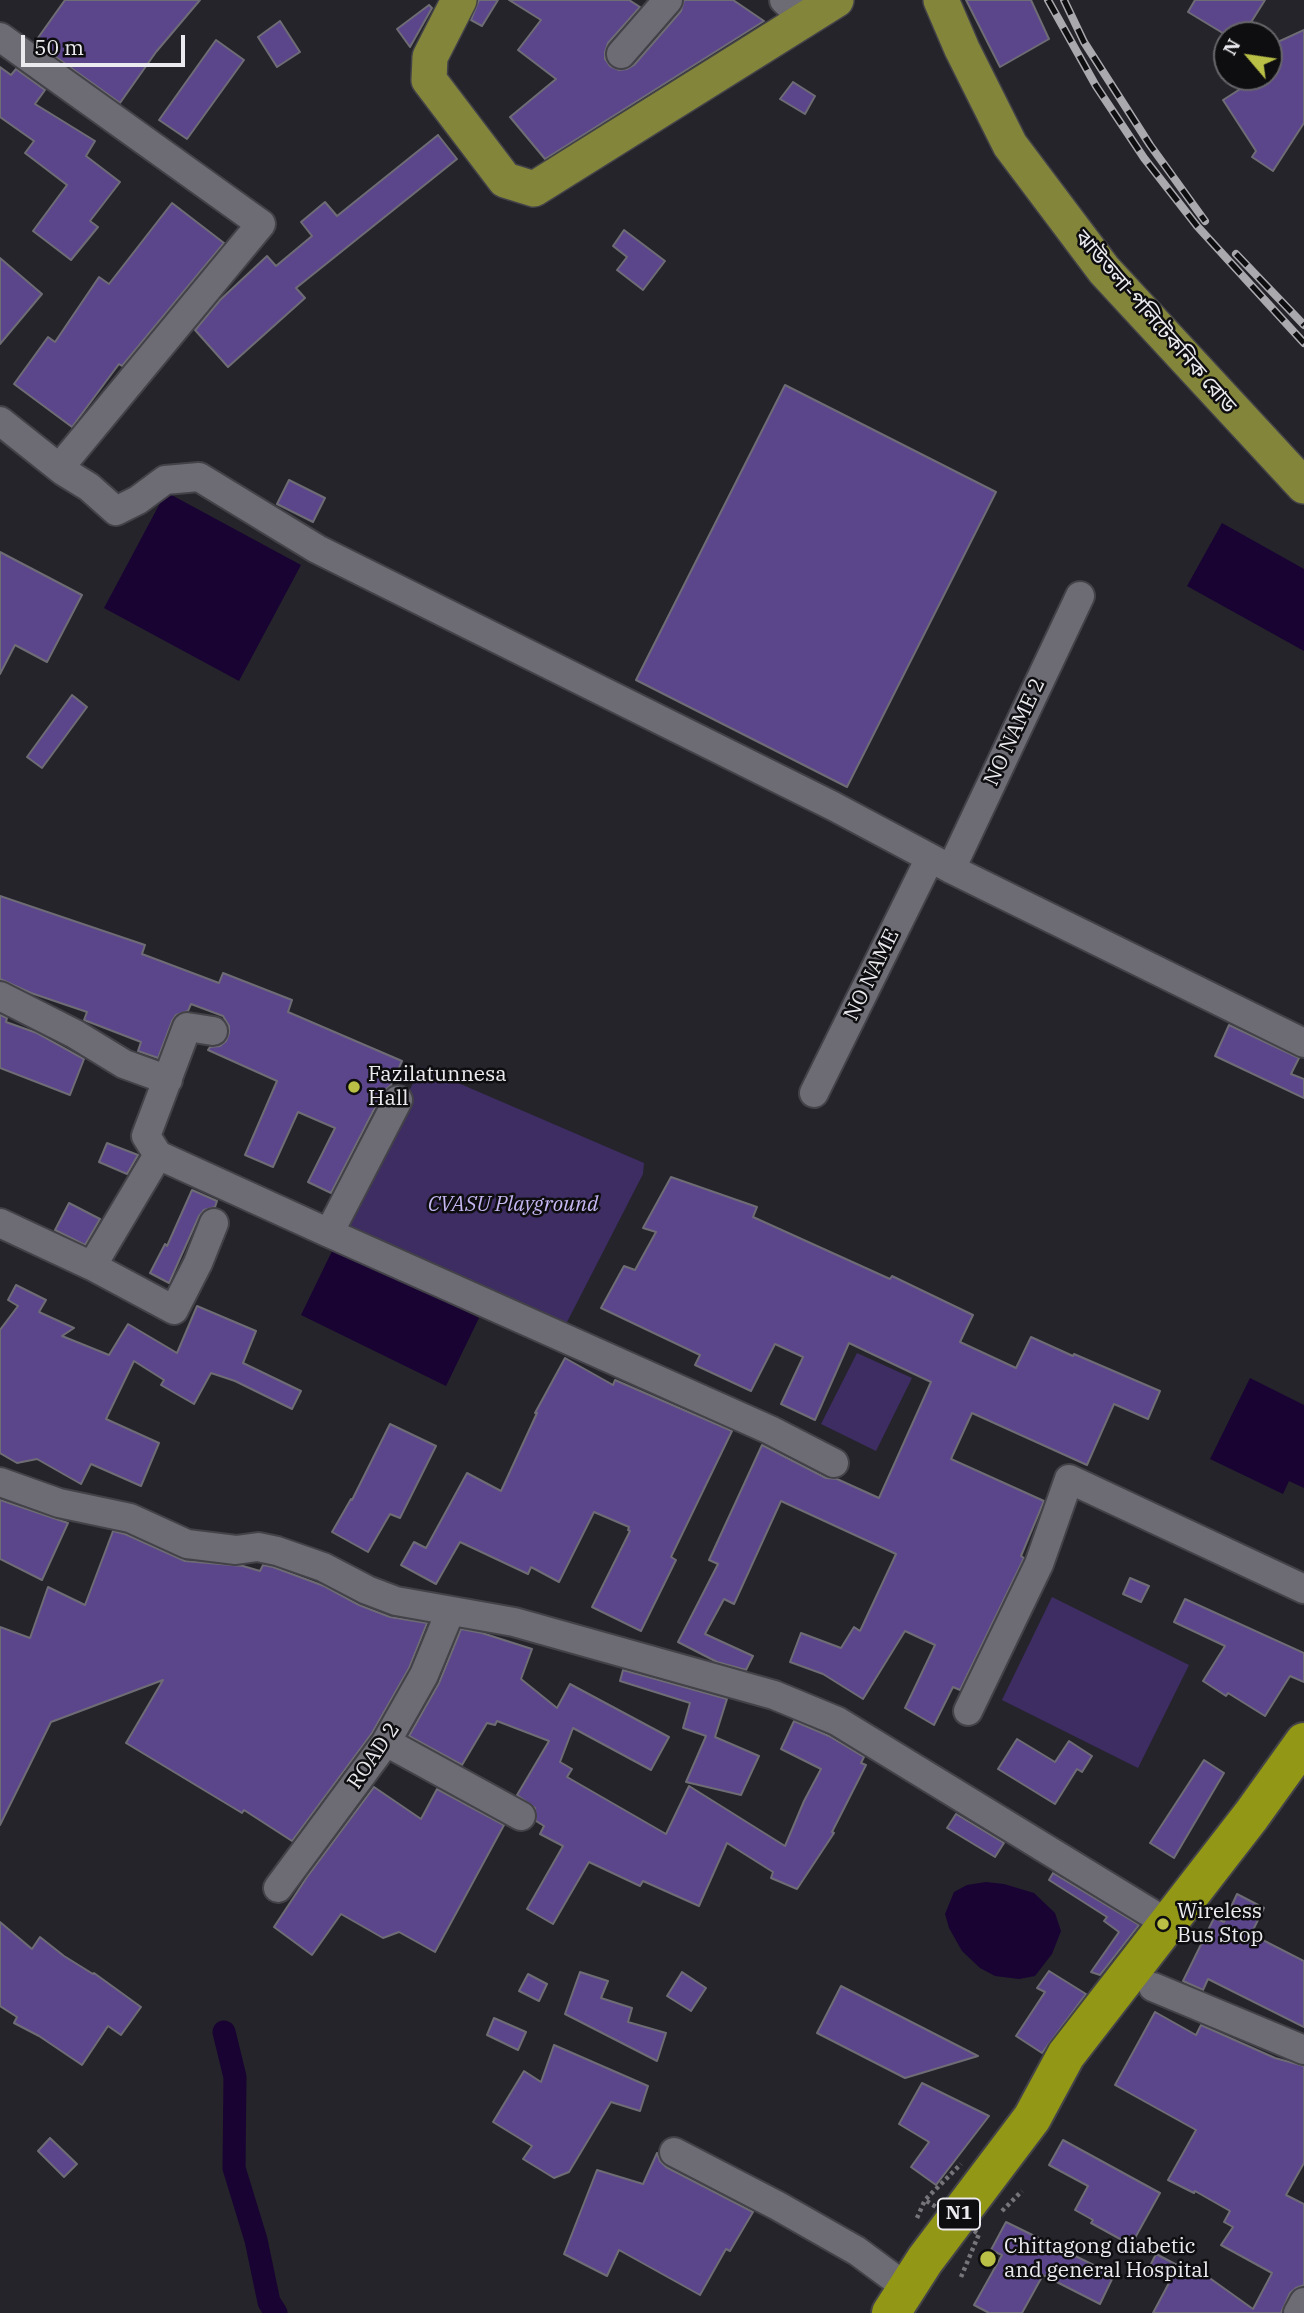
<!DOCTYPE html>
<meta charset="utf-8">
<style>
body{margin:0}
#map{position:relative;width:1304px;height:2313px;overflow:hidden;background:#25242a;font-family:"IBM Plex Serif",serif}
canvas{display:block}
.north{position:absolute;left:1213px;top:21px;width:70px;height:70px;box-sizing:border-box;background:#0e0d10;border:2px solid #666569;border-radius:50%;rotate:299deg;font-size:19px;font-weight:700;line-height:28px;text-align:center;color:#ebeaee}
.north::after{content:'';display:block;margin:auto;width:24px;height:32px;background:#bac045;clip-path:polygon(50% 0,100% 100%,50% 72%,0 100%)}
.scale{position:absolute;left:21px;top:35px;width:164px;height:32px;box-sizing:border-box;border:4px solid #ebeaee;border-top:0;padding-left:9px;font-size:21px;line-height:24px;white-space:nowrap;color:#ebeaee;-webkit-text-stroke:5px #0e0d10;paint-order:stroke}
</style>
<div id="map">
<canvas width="1304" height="2313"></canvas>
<div class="north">N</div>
<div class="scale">50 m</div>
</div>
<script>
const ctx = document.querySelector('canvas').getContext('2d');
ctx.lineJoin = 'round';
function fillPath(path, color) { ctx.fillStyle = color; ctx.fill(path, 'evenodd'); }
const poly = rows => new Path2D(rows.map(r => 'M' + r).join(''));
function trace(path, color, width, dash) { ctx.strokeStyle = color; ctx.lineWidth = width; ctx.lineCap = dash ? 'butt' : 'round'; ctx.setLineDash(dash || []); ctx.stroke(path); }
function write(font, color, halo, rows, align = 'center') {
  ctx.font = font + ' "IBM Plex Serif","Noto Sans Bengali",serif'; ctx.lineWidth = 5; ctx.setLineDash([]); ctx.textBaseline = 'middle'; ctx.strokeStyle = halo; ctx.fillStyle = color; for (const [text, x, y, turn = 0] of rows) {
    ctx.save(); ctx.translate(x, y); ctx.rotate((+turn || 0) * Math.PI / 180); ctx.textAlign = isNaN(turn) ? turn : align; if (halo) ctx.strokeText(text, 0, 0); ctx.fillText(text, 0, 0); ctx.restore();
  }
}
fillPath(poly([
 [421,1067,644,1163,643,1174,565,1326,341,1228],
 [857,1353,912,1378,876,1451,821,1424],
 [1052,1597,1189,1665,1138,1768,1002,1700]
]), '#3e2d62');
fillPath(poly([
 [166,492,301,565,239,681,104,608],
 [1222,523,1304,569,1304,651,1187,586],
 [334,1247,479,1318,446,1386,301,1315],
 [1250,1378,1304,1405,1304,1488,1289,1481,1283,1494,1210,1459],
 [986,1882,1004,1884,1034,1893,1055,1913,1061,1931,1052,1954,1035,1976,1019,1979,995,1976,980,1968,962,1951,949,1928,945,1914,954,1892,967,1885]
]), '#180333');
trace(poly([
 [224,2032,235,2077,234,2168,256,2240,269,2302,276,2313]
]), '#180333', 23);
const building = poly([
 [65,0,200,0,156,52,120,103,35,42,65,0],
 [479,0,498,0,482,26,471,20,479,0],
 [509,0,629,0,640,7,608,43,605,52,605,59,610,66,619,70,627,69,634,65,681,11,684,0,733,0,764,21,545,159,510,117,556,79,518,50,541,20,509,0],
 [966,0,1031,0,1049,39,1000,67,966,0],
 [1195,0,1265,0,1243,35,1226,35,1188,12,1195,0],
 [429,5,432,8,410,47,397,29,429,5],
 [280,21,300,52,277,67,258,37,280,21],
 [1304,30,1304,123,1273,171,1252,157,1256,151,1223,100,1259,77,1269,77,1269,46,1304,30],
 [216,40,244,60,187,139,159,120,216,40],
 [0,67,11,75,16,69,45,90,35,104,95,141,86,156,120,182,90,221,98,227,71,260,33,231,67,185,25,153,34,141,0,117,0,67],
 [793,82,815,96,805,114,780,99,793,82],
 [438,135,457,159,296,288,305,298,228,367,195,330,220,300,267,256,276,266,312,236,301,222,325,202,337,216,438,135],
 [172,203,224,243,122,366,119,364,72,427,14,384,48,337,55,342,99,277,109,284,172,203],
 [624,230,665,261,643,290,617,270,627,257,613,246,624,230],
 [0,258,42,294,0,344,0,258],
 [785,385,996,492,847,787,636,680,785,385],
 [289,480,325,498,313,522,277,504,289,480],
 [0,552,82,595,47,662,15,645,0,674,0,552],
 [72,695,87,707,42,768,27,757,72,695],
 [0,896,145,945,142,954,219,983,223,973,292,1000,288,1012,402,1061,391,1085,383,1092,331,1193,308,1182,335,1128,298,1112,273,1167,245,1155,277,1081,208,1050,210,1047,220,1046,226,1041,229,1033,229,1026,223,1016,191,1004,188,1011,176,1015,172,1021,158,1058,138,1051,141,1042,84,1020,87,1012,31,993,0,979,0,896],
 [0,1015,7,1018,6,1022,37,1033,84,1059,70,1095,0,1068,0,1015],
 [1229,1025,1299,1058,1291,1074,1304,1079,1304,1098,1215,1056,1229,1025],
 [107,1143,138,1155,127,1174,99,1162,107,1143],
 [671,1177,757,1207,753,1217,890,1279,892,1276,973,1315,960,1342,1016,1368,1031,1337,1073,1356,1074,1354,1160,1391,1148,1419,1114,1404,1087,1465,972,1413,951,1459,1044,1501,1021,1556,1024,1558,960,1690,953,1687,934,1725,905,1708,935,1645,905,1631,863,1699,823,1674,790,1662,801,1633,841,1648,854,1627,860,1631,896,1554,781,1501,734,1604,724,1599,705,1634,753,1656,746,1670,717,1662,678,1642,718,1564,709,1560,762,1445,826,1478,837,1479,879,1498,931,1382,849,1343,815,1420,781,1404,803,1357,775,1344,751,1391,695,1365,700,1355,601,1308,624,1266,635,1270,656,1232,643,1228,671,1177],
 [192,1190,217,1201,215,1207,204,1210,199,1216,169,1283,150,1273,165,1244,167,1246,192,1190],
 [69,1203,100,1219,85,1245,55,1230,69,1203],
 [16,1285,46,1300,39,1312,74,1328,62,1336,109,1355,128,1324,177,1353,197,1306,256,1331,243,1363,301,1391,292,1409,235,1381,211,1373,194,1404,161,1385,164,1380,134,1361,106,1419,159,1443,141,1486,91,1464,81,1484,37,1459,17,1463,0,1453,0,1330,18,1306,8,1300,16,1285],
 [565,1358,613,1385,615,1380,732,1431,671,1557,676,1560,641,1631,592,1607,630,1531,628,1530,629,1527,594,1512,559,1582,531,1567,528,1574,460,1542,436,1584,401,1565,414,1542,426,1548,467,1473,501,1491,537,1413,535,1413,565,1358],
 [390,1424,436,1446,400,1518,390,1514,368,1552,332,1532,351,1499,352,1500,390,1424],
 [0,1500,68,1523,42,1580,0,1559,0,1500],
 [113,1531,125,1534,185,1561,243,1566,260,1571,263,1565,273,1567,324,1586,359,1605,390,1617,427,1623,409,1668,372,1733,292,1841,244,1810,242,1813,126,1743,163,1680,51,1722,0,1825,0,1627,30,1638,48,1587,85,1605,113,1531],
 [1130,1578,1149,1586,1141,1602,1123,1594,1130,1578],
 [1185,1599,1304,1653,1304,1682,1290,1676,1265,1716,1228,1693,1226,1696,1203,1681,1225,1646,1174,1622,1185,1599],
 [461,1629,482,1633,532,1649,521,1679,557,1708,570,1684,669,1737,651,1770,573,1728,560,1762,572,1769,567,1777,666,1834,689,1786,785,1846,804,1801,821,1769,781,1749,794,1721,829,1736,864,1757,861,1763,866,1765,832,1832,834,1833,797,1889,771,1878,773,1872,727,1843,699,1906,643,1881,640,1886,589,1862,553,1924,527,1909,563,1846,540,1834,544,1826,536,1821,535,1808,517,1795,549,1741,497,1721,495,1725,487,1723,462,1765,409,1736,439,1683,461,1629],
 [623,1670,727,1699,715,1737,759,1756,741,1795,686,1782,706,1736,683,1728,690,1703,620,1681,623,1670],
 [1017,1739,1055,1762,1069,1741,1092,1756,1082,1772,1077,1769,1055,1804,998,1769,1017,1739],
 [1204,1760,1224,1773,1174,1858,1150,1843,1204,1760],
 [374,1787,421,1819,437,1789,504,1825,435,1952,399,1932,383,1938,341,1914,312,1955,274,1927,307,1877,374,1787],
 [956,1814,1004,1843,995,1857,947,1828,956,1814],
 [1053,1873,1139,1925,1100,1975,1091,1972,1119,1932,1104,1921,1107,1917,1049,1880,1053,1873],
 [1237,1894,1264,1908,1251,1934,1304,1961,1304,2027,1208,1979,1203,1990,1183,1981,1214,1918,1224,1922,1237,1894],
 [0,1922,32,1949,40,1937,64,1956,93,1974,94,1973,141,2007,121,2035,108,2026,82,2065,39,2036,14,2023,17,2017,0,2006,0,1922],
 [1049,1971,1086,1994,1042,2053,1016,2036,1045,1992,1037,1988,1049,1971],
 [580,1972,608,1981,601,1998,632,2008,628,2022,666,2033,657,2061,565,2014,580,1972],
 [682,1972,706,1988,691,2011,667,1996,682,1972],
 [528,1974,547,1984,539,2001,519,1991,528,1974],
 [841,1986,978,2056,905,2078,817,2033,841,1986],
 [1155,2012,1196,2035,1201,2025,1275,2058,1304,2066,1304,2163,1286,2195,1304,2204,1304,2285,1296,2288,1290,2293,1281,2313,1153,2313,1170,2281,1148,2270,1156,2254,1202,2278,1204,2274,1253,2309,1272,2273,1221,2245,1233,2227,1224,2222,1230,2211,1195,2191,1194,2193,1168,2180,1196,2130,1115,2085,1155,2012],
 [494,2018,526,2032,518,2050,487,2035,494,2018],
 [554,2045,648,2086,640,2111,611,2102,569,2172,554,2178,523,2159,532,2146,493,2122,524,2071,541,2082,554,2045],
 [922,2083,989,2116,936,2185,911,2167,929,2142,899,2124,922,2083],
 [50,2138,77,2164,64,2177,38,2151,50,2138],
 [1063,2140,1160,2193,1131,2245,1091,2223,1093,2220,1075,2210,1088,2186,1049,2165,1063,2140],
 [657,2153,660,2161,666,2167,753,2212,730,2251,726,2249,700,2295,619,2250,607,2276,564,2254,597,2170,643,2184,657,2153],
 [1006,2222,1114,2275,1100,2304,1043,2275,1022,2313,989,2313,974,2305,1002,2255,991,2250,1006,2222]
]);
fillPath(building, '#5c468b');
trace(building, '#6e6c74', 2);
const minor = poly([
 [784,0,805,20],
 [0,37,261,224,60,467],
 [621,54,668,0],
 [0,421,63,471,89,487,116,511,138,500,165,480,199,477,317,549,833,806,951,869,1304,1043],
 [951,869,1080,596],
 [0,996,75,1034,124,1064,168,1080],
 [213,1031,187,1027,146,1136,158,1155,329,1233,398,1100],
 [814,1093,930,858],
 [0,1223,92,1266,174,1310,198,1263,214,1223],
 [329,1233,770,1430,834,1463],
 [92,1266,158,1155],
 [0,1482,59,1503,130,1518,187,1544,236,1550,258,1547,277,1551,323,1567,367,1590,396,1601,514,1622,774,1695,837,1721,1167,1923],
 [968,1711,1039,1564,1069,1479,1304,1589],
 [386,1742,521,1816],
 [278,1888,386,1742,424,1675,450,1612],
 [1153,1987,1304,2050],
 [674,2152,778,2206,857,2251,907,2288],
 [1298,2313,1304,2302]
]);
const major = poly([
 [459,0,430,57,429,80,505,180,534,189,836,0],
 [941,0,962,49,1010,145,1104,270,1304,486]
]);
const highway = poly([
 [891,2313,925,2260,1032,2118,1066,2055,1251,1816,1304,1742]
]);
trace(minor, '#434248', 32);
trace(major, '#434248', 38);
trace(highway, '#434248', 42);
trace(poly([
 [1002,2211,1022,2191],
 [917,2218,925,2200]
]), '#76757a', 4.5, [3.5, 3.5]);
trace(minor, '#6d6b73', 28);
trace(major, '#83853b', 35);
trace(highway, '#929716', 38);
const rail = poly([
 [1048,0,1096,86,1144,158,1197,226,1304,343],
 [1064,0,1084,42,1150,145,1205,221],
 [1236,254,1304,325]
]);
trace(rail, '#aaa9ae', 8);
trace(rail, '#0e0d10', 5, [16]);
trace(poly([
 [961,2277,979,2234,925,2200,961,2164]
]), '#76757a', 4.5, [3.5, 3.5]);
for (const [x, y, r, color] of [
 [354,1087,7,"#bac045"],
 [1163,1924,7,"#bac045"],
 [988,2259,9,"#bac045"]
]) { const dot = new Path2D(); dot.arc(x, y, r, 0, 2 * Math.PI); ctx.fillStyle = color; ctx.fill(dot); trace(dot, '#0e0d10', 2.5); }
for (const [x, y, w] of [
 [959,2214,42]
]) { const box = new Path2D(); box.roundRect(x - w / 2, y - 15.5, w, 31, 5); ctx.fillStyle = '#0e0d10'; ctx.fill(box); trace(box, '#ebeaee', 2); }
write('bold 19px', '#ebeaee', null, [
 ["N1",959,2214]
]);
write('21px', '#ebeaee', '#0e0d10', [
 ["ঝাউতলা-পলিটেকনিক রোড",1155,322,49],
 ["NO NAME 2",1015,732,-65],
 ["NO NAME",872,975,-64],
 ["ROAD 2",374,1756,-56]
]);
write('21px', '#ebeaee', '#0e0d10', [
 ["Fazilatunnesa",368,1075],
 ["Hall",368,1099],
 ["Wireless",1177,1912],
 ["Bus Stop",1177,1936],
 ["Chittagong diabetic",1004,2247],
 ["and general Hospital",1004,2271]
], 'left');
write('italic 21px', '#c6b7f2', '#0e0d10', [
 ["CVASU Playground",513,1205]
]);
</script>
